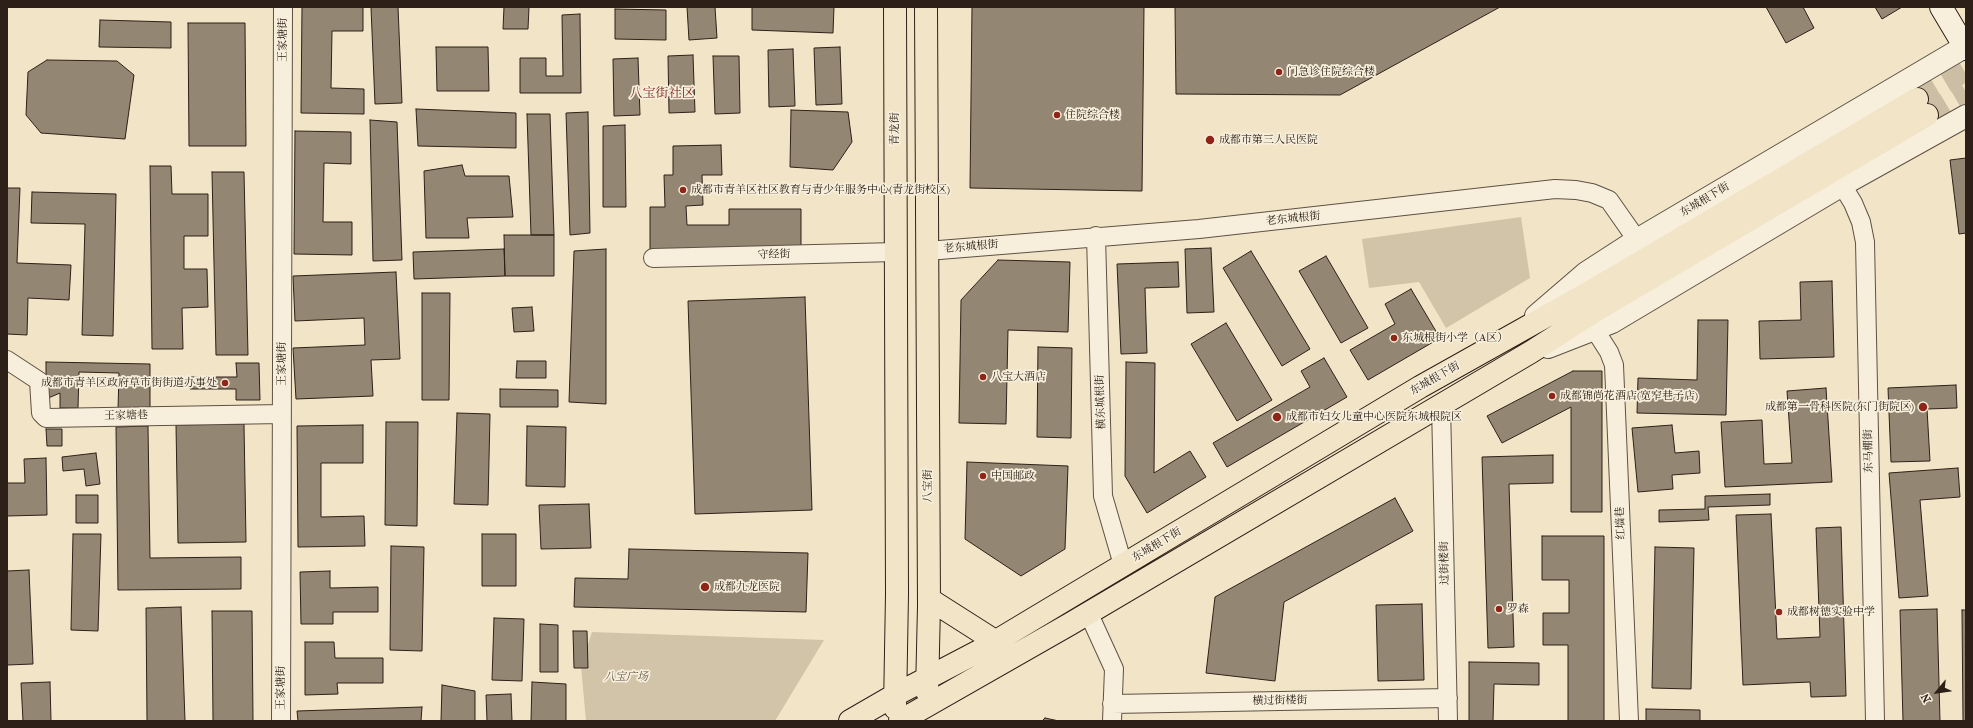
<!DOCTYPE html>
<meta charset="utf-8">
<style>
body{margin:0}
#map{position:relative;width:1973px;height:728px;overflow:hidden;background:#f2e5c7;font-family:"IM FELL French Canon",serif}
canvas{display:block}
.frame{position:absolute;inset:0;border:8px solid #2d2018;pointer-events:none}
.north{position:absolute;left:1917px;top:672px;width:40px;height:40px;-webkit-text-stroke:3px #f7eedb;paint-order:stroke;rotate:241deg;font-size:11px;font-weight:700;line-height:16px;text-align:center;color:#2d2018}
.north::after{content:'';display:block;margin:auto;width:14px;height:18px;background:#2d2018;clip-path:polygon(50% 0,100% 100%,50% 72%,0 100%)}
</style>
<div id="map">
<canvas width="1973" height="728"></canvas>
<div class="frame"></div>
<div class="north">N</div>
</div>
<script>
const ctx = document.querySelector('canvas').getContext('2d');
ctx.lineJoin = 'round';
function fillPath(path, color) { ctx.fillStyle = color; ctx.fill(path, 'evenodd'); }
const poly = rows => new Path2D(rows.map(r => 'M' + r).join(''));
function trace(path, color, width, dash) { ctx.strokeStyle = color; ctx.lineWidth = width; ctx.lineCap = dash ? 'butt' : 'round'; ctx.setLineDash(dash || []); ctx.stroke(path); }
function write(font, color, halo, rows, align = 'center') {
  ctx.font = font + ' "IM FELL French Canon","Noto Serif SC",serif'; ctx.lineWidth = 3.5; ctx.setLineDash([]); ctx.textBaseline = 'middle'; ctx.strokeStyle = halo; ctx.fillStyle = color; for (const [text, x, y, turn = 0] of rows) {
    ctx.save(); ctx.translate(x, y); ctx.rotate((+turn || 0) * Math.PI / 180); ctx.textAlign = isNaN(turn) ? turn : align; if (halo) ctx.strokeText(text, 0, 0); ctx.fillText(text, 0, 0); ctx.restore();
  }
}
fillPath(poly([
 [1521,217,1530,278,1446,328,1419,282,1369,288,1362,239],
 [592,632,824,640,775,721,586,721,581,666]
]), '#d1c4a9');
const building = poly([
 [302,7,363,7,363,31,332,31,331,88,364,89,364,114,301,113,302,7],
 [371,7,398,7,402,103,375,104,371,7],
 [504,7,529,7,528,29,503,29,504,7],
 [687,7,715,7,717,38,689,40,687,7],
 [752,7,834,7,833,33,752,30,752,7],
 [972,7,1144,7,1142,191,970,188,972,7],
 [1175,7,1500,7,1340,95,1176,94,1175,7],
 [1766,7,1803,7,1814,28,1786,43,1766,7],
 [1875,7,1902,7,1882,19,1875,7],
 [615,9,666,10,666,40,615,39,615,9],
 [580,14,581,93,520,93,520,58,546,58,546,76,563,76,562,15,580,14],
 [100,20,171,22,171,48,99,47,100,20],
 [188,23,245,23,246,146,189,146,188,23],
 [436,47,488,47,489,91,437,91,436,47],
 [840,47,842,104,816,105,814,48,840,47],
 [793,49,795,106,769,107,768,50,793,49],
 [693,55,695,112,669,113,668,56,693,55],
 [713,56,739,56,740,113,715,114,713,56],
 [638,58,640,115,614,116,613,59,638,58],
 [47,60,117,61,134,75,125,139,41,133,26,115,28,72,47,60],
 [416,109,516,113,516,148,418,146,416,109],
 [791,110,848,112,852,142,833,170,790,167,791,110],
 [588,112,590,233,570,235,566,113,588,112],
 [527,114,550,114,554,235,531,235,527,114],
 [370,120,397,122,402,260,373,261,370,120],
 [625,125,626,207,603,207,603,126,625,125],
 [295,131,351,132,351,164,324,163,323,222,352,222,352,255,294,254,295,131],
 [721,145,722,175,702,175,703,205,686,206,687,225,729,225,729,209,801,209,801,251,650,251,650,207,665,207,664,175,673,175,673,146,721,145],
 [1966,158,1966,233,1959,234,1950,160,1966,158],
 [462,165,465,176,509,176,513,217,467,218,469,238,426,238,424,171,462,165],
 [150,166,171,166,172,194,208,194,208,236,184,236,184,269,207,269,208,307,182,308,183,349,152,349,150,166],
 [212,172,244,172,248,355,216,355,212,172],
 [7,188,20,188,17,263,71,265,69,300,28,298,27,335,7,334,7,188],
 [32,192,116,194,113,336,82,335,85,224,31,223,32,192],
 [504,235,554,235,554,276,505,276,504,235],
 [1211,248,1214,312,1187,313,1185,249,1211,248],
 [504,249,505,276,414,279,413,252,504,249],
 [606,249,606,404,569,402,574,251,606,249],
 [1251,251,1310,349,1282,366,1223,268,1251,251],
 [1326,256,1368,328,1341,343,1299,271,1326,256],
 [998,260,1070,262,1068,332,1008,330,1006,424,959,423,961,300,998,260],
 [1178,262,1179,287,1145,288,1147,353,1121,354,1117,264,1178,262],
 [396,272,400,359,371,360,373,396,296,399,293,348,365,345,364,318,295,321,293,276,396,272],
 [1832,281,1834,357,1760,359,1759,321,1801,320,1800,282,1832,281],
 [1411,289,1440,338,1368,380,1350,350,1395,324,1385,304,1411,289],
 [422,293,450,293,449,400,422,400,422,293],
 [805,297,812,510,695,514,688,301,805,297],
 [532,307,534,331,514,332,512,308,532,307],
 [1698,320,1728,320,1726,415,1637,413,1638,378,1697,380,1698,320],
 [1226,323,1272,400,1237,421,1191,344,1226,323],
 [1038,347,1072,348,1071,438,1037,437,1038,347],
 [1324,358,1347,397,1227,467,1213,443,1310,387,1301,371,1324,358],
 [517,361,546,361,546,378,516,378,517,361],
 [46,362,150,364,150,410,118,409,119,373,79,372,78,408,60,408,60,393,46,399,46,362],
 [1126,362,1155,363,1154,473,1190,451,1206,477,1147,513,1125,476,1126,362],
 [236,363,259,363,260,400,236,400,236,389,190,389,190,377,237,377,236,363],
 [1573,371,1602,371,1602,512,1571,512,1571,407,1502,443,1487,416,1573,371],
 [1956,385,1957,408,1927,409,1930,461,1891,462,1888,388,1956,385],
 [1826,388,1832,482,1725,487,1721,422,1762,420,1764,464,1792,463,1787,391,1826,388],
 [500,389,558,390,558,407,500,407,500,389],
 [457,413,490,414,488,505,454,504,457,413],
 [386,422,418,422,417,526,385,525,386,422],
 [244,424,246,542,178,543,176,425,244,424],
 [363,425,363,463,321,463,321,517,364,516,365,546,298,547,297,426,363,425],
 [1672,425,1675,453,1699,451,1700,473,1672,475,1673,489,1638,492,1632,428,1672,425],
 [148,426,150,558,241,557,241,589,118,590,116,427,148,426],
 [527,426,566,427,565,487,526,486,527,426],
 [46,429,62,429,62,446,47,446,46,429],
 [96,453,100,484,86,486,84,469,63,471,62,457,96,453],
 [1553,455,1553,483,1509,484,1514,647,1488,648,1482,457,1553,455],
 [46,458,47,515,7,516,7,483,25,483,24,459,46,458],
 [967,462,1068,466,1065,549,1021,576,965,539,967,462],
 [1958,468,1960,497,1920,500,1928,596,1899,598,1889,473,1958,468],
 [1770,494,1770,505,1708,507,1709,520,1659,522,1659,510,1705,509,1705,496,1770,494],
 [76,495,98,495,98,523,76,523,76,495],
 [1395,498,1413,531,1284,602,1275,681,1206,673,1215,597,1395,498],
 [589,504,591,548,541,549,539,505,589,504],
 [1771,514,1777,639,1820,637,1816,528,1841,527,1846,696,1811,697,1810,682,1743,685,1736,515,1771,514],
 [73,534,101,534,98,631,71,630,73,534],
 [482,534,516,534,516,586,482,586,482,534],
 [1542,536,1604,536,1604,721,1568,721,1568,645,1543,645,1543,613,1569,613,1569,580,1542,580,1542,536],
 [391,546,424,547,422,651,390,650,391,546],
 [1655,547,1694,548,1691,689,1652,688,1655,547],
 [629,549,808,553,806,612,574,607,575,578,628,579,629,549],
 [29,570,33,664,7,665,7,571,29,570],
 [330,571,330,588,378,587,378,612,333,612,333,624,301,624,300,572,330,571],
 [1422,604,1424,680,1378,681,1376,605,1422,604],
 [181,607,185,721,147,721,146,608,181,607],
 [1937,609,1940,721,1903,721,1900,610,1937,609],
 [1962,610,1966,610,1966,721,1963,721,1962,610],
 [212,611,252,611,253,721,213,721,212,611],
 [494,618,524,619,522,681,492,680,494,618],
 [540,624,558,625,558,672,540,672,540,624],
 [573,631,587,631,588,668,574,668,573,631],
 [305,642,334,642,335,658,383,658,383,683,337,683,338,694,305,695,305,642],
 [1469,662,1539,663,1539,685,1494,684,1493,721,1469,721,1469,662],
 [50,682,51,721,23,721,21,683,50,682],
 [532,682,566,684,566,721,531,721,532,682],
 [442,685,475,691,475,721,441,721,442,685],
 [511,694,512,721,487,721,486,695,511,694],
 [422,707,421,721,298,721,297,711,422,707],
 [1646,709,1700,710,1700,721,1646,721,1646,709],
 [1045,718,1059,721,1042,721,1045,718]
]);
fillPath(building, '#938673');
trace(building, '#2d2018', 1);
trace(poly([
 [1917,99,1966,70],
 [1927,115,1966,92]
]), '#cbbea4', 22, [22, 11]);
const minor = poly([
 [1842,185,1853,203,1861,222,1865,242,1875,721],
 [1096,236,1103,496,1123,565],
 [927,251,1199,229,1555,189,1576,190,1592,193,1609,200,1637,240],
 [653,258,896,252],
 [1595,330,1609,352,1614,365,1629,721],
 [7,360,39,381,41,413,46,418,282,414],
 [1441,405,1448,721],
 [1088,612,1114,669,1112,721],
 [1112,704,1448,698],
 [281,721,283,7]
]);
const tertiary = poly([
 [1536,316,1586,273,1637,240,1966,46],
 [1548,347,1612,322,1842,185,1966,116]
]);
const secondary = poly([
 [1941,7,1966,49]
]);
const primary = poly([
 [895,7,897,594,895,708],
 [926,7,929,606,927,692],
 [929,599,995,641],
 [850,721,895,695,983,649,1420,387,1593,290,1917,99],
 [900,721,1070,624,1531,352,1600,308,1927,115]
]);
trace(minor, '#5e5144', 20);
trace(tertiary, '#5e5144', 24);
trace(secondary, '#2d2018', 24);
trace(primary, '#2d2018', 24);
trace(minor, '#f7eedb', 18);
trace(tertiary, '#f7eedb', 22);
trace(secondary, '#f7eedb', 22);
trace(primary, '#f2e5c7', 22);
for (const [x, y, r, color] of [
 [1279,72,4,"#8f2418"],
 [1057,115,4,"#8f2418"],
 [1210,140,5,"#8f2418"],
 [683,190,4,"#8f2418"],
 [1394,338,4,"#8f2418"],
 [983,377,4,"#8f2418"],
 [225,383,4,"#8f2418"],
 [1552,396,4,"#8f2418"],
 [1923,407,5,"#8f2418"],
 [1277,417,5,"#8f2418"],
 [983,476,4,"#8f2418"],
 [705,587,5,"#8f2418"],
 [1499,609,4,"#8f2418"],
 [1779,612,4,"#8f2418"]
]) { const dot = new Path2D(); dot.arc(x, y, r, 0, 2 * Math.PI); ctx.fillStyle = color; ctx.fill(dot); trace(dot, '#f7eedb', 1.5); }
write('11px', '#2d2018', '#f7eedb', [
 ["王家塘街",283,40,-90],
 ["青龙街",895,129,-90],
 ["东城根下街",1705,200,-31],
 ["老东城根街",1293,219,-6],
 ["老东城根街",971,247,-5],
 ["守经街",774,255,-1],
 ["王家塘街",282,364,-90],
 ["东城根下街",1435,379,-30],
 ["横东城根街",1101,402,-92],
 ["王家塘巷",126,416,-1],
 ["东马棚街",1869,451,-91],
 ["八宝街",928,486,-90],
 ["红墙巷",1621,523,-92],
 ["东城根下街",1157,545,-31],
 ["过街楼街",1445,563,-91],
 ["王家塘街",281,688,-90],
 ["横过街楼街",1280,701,-1]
]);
write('11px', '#2d2018', '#f7eedb', [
 ["门急诊住院综合楼",1287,72],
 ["住院综合楼",1065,115],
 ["成都市第三人民医院",1219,140],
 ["成都市青羊区社区教育与青少年服务中心(青龙街校区)",691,190],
 ["东城根街小学（A区）",1402,338],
 ["八宝大酒店",991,377],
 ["成都市青羊区政府草市街街道办事处",217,383,"right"],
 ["成都锦尚花酒店(宽窄巷子店)",1560,396],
 ["成都第一骨科医院(东门街院区)",1914,407,"right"],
 ["成都市妇女儿童中心医院东城根院区",1286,417],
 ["中国邮政",991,476],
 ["成都九龙医院",714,587],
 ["罗森",1507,609],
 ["成都树德实验中学",1787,612]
], 'left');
write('italic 11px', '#5e5144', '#f7eedb', [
 ["八宝广场",626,677]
]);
write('13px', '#7a1f14', '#f7eedb', [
 ["八宝街社区",662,94]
]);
</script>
